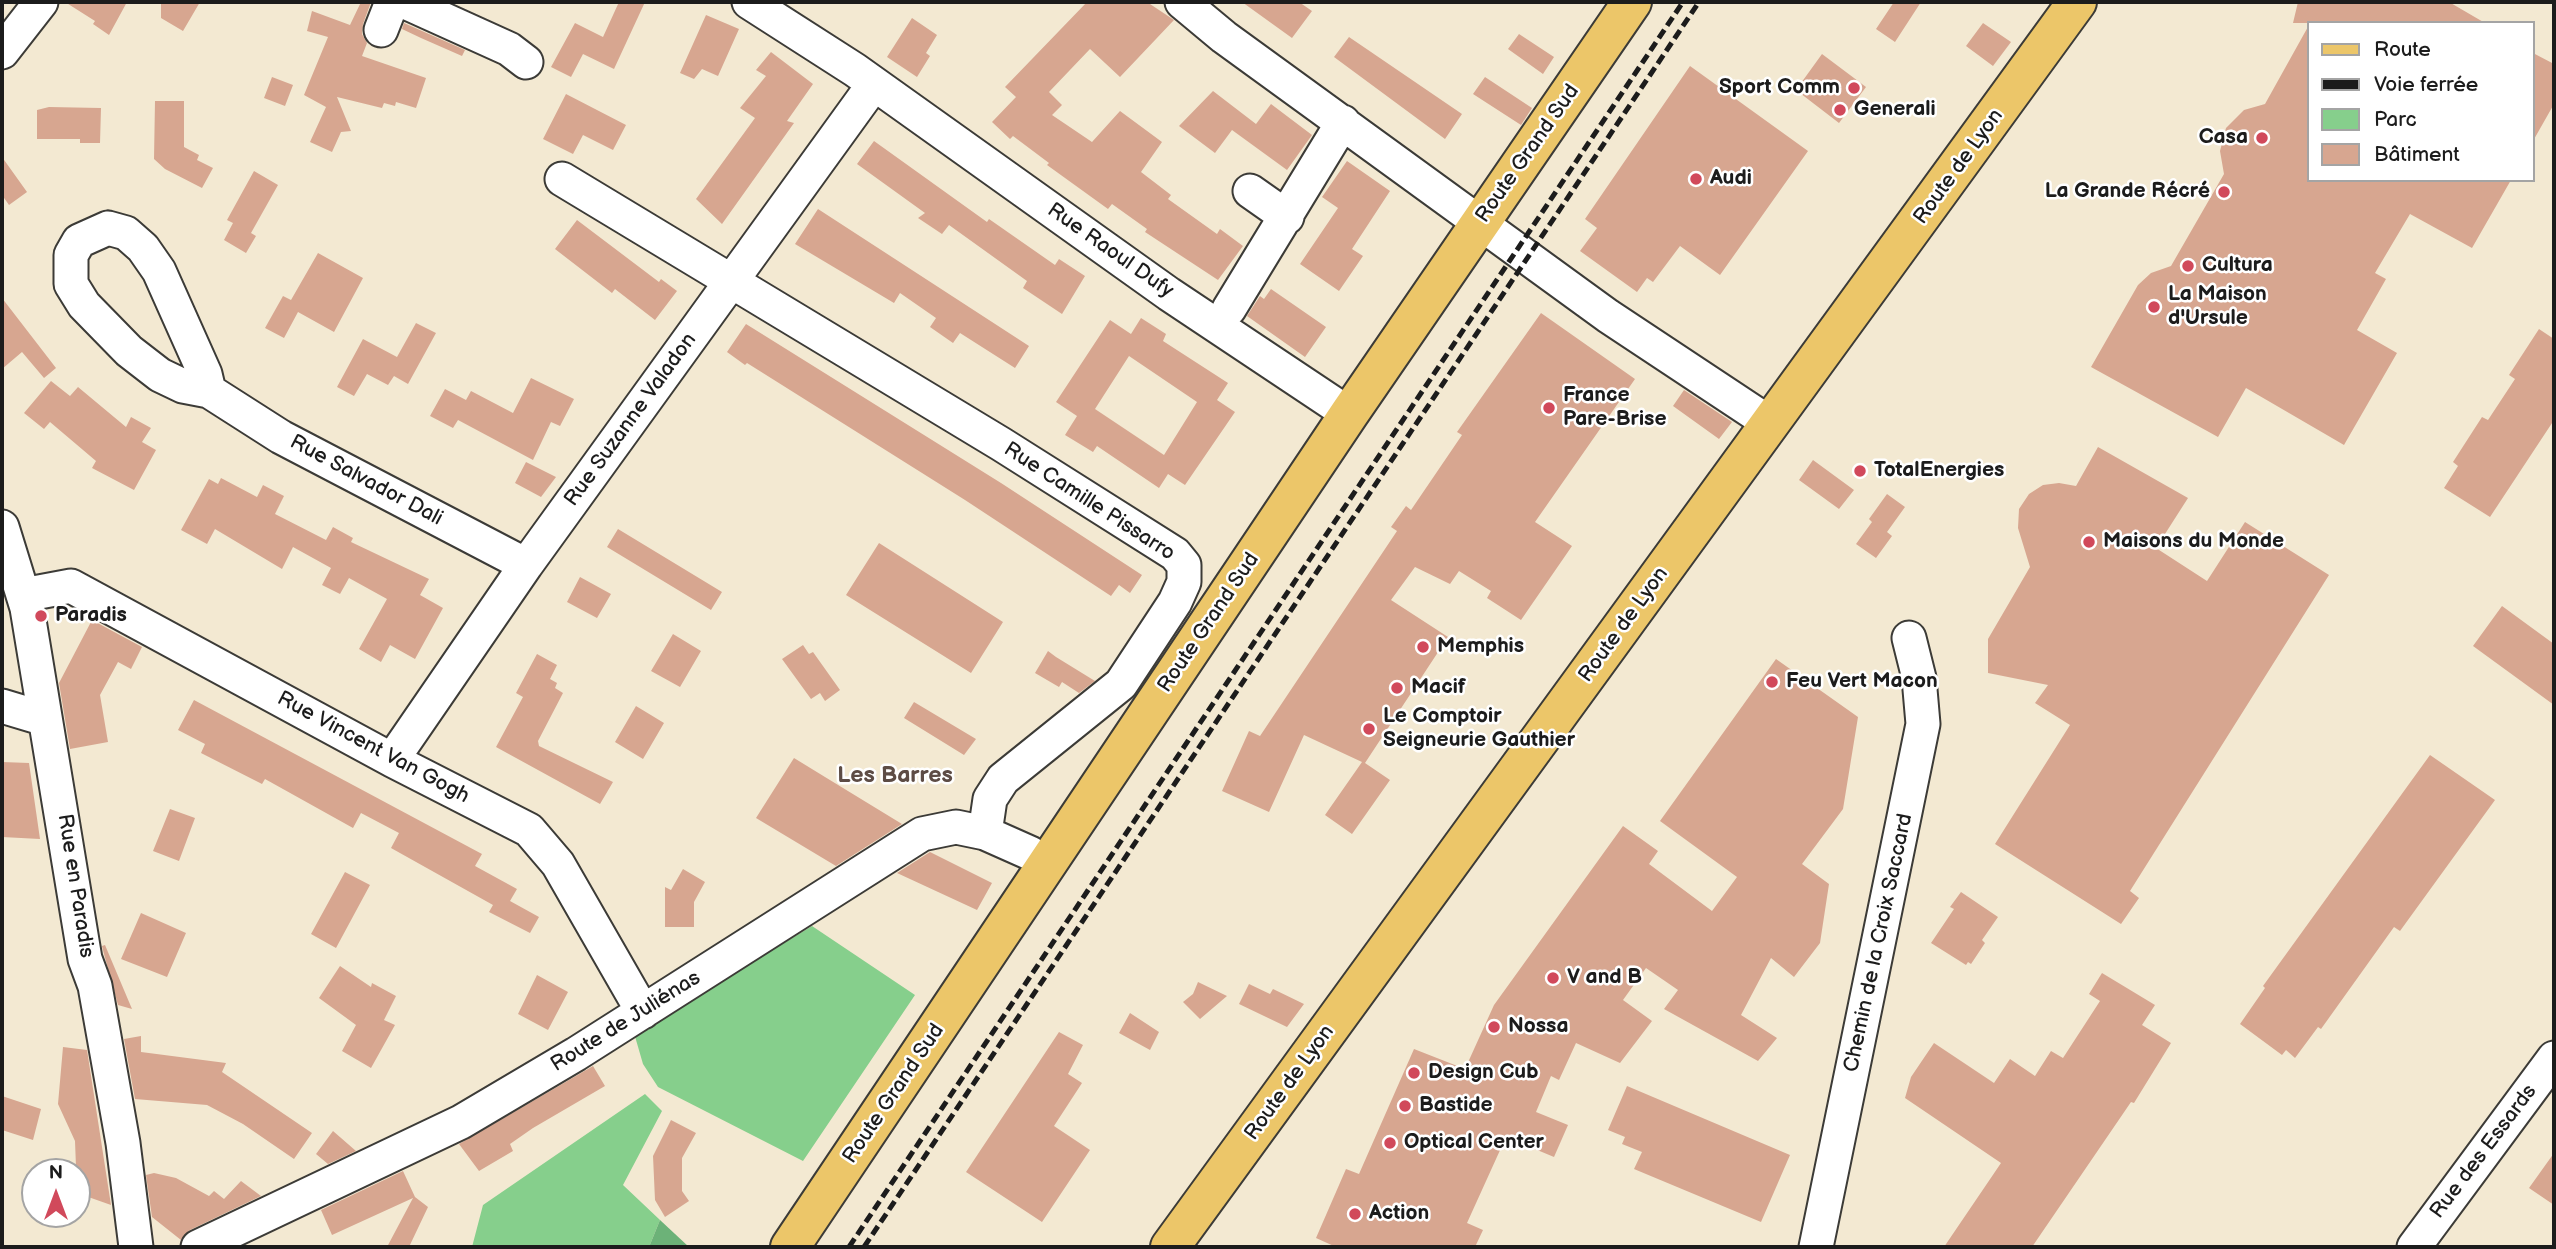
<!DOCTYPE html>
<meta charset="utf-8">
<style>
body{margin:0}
#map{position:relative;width:2556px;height:1249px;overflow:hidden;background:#f3e9d2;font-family:"Balsamiq Sans",sans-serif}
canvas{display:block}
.frame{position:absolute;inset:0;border:4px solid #1c1c1c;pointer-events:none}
.legend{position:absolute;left:2307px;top:21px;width:228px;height:161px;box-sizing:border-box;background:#fff;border:2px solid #a4a4a4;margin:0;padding:9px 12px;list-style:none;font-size:21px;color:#1c1c1c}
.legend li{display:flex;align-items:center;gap:14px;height:35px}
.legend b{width:35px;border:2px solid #a4a4a4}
.north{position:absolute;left:21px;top:1158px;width:70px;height:70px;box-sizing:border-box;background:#fff;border:2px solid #a4a4a4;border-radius:50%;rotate:0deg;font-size:19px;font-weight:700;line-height:28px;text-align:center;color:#1c1c1c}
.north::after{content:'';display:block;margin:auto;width:24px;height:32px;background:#d1495b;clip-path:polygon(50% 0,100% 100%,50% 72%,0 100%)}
</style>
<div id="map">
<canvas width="2556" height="1249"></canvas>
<div class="frame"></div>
<ul class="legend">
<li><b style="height:9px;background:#ecc669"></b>Route</li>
<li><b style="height:9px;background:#1c1c1c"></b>Voie ferrée</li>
<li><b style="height:19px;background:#86cf8c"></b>Parc</li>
<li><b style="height:19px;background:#d7a690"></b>Bâtiment</li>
</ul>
<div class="north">N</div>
</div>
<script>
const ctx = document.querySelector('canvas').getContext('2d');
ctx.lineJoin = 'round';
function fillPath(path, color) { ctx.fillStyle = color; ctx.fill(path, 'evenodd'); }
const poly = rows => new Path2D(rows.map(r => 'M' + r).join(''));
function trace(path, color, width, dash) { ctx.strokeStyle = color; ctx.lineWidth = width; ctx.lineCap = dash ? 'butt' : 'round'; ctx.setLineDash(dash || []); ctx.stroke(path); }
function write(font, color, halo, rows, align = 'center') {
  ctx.font = font + ' "Balsamiq Sans",sans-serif'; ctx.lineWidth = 5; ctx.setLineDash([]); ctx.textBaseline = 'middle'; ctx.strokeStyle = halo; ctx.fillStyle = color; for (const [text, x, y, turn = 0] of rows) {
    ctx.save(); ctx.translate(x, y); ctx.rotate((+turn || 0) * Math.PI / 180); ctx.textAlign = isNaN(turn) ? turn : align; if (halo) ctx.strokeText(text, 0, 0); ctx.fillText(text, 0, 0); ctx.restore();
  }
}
fillPath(poly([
 [812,926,915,995,803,1161,658,1087,643,1064,634,1033],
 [645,1094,662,1111,623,1185,660,1220,649,1247,472,1247,483,1205]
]), '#86cf8c');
fillPath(poly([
 [660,1220,689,1247,649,1247]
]), '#6cb278');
fillPath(poly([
 [65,2,127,2,109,35,93,24,95,21],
 [161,2,200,2,183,31,161,18],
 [361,2,371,2,363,24,362,34,367,43,362,56,426,78,416,108,396,102,395,106,384,103,382,108,337,97,351,131,341,132,332,152,310,142,326,107,304,95,328,37,307,31,312,11,350,25],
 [619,2,645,2,614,69,583,54,571,77,551,67,575,23,603,37],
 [1087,2,1147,2,1174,20,1120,77,1090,49,1049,92,1062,105,1052,115,1092,142,1120,111,1162,142,1141,172,1171,195,1168,199,1217,234,1220,229,1243,246,1218,280,1145,232,1147,229,1112,204,1108,209,1047,165,1049,163,1013,136,1010,139,992,122,1016,97,1005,87],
 [1242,2,1299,2,1312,11,1292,38],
 [1894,2,1921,2,1895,42,1876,29],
 [2298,2,2449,2,2485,23,2293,23],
 [706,15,739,29,718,76,702,69,694,79,680,73],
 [912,18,937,35,926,53,930,56,917,77,887,57],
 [404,23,465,50,462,56,421,38,402,29],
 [1983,23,2011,42,1993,66,1966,46],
 [2309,25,2309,180,2511,180,2472,248,2410,214,2375,273,2386,279,2357,330,2397,353,2344,445,2246,388,2218,437,2091,367,2138,285,2151,273,2171,266,2224,174,2220,151,2226,128,2244,110,2265,104],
 [1519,34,1554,57,1543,74,1508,49],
 [1349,37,1462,114,1445,139,1334,57],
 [771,52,813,84,787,121,794,123,722,224,696,199,755,118,740,108,766,76,756,70],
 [2533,53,2554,64,2554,104,2533,141],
 [1822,54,1866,87,1839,123,1796,90],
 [1690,66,1808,151,1720,275,1680,246,1653,282,1647,278,1637,292,1580,251,1597,228,1585,219],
 [272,77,293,85,285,106,264,98],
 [1485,77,1532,108,1521,125,1473,94],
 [1213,91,1256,124,1271,104,1312,135,1287,170,1232,130,1215,153,1179,126],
 [566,94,626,125,613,150,583,135,573,154,543,139],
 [155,101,184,101,184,147,199,155,197,160,213,168,202,188,165,169,154,159],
 [49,107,101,108,100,143,80,143,80,139,37,139,37,110],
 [874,141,987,222,989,219,1055,265,1059,259,1085,276,1062,314,1023,288,1027,281,949,225,942,234,918,218,925,213,857,164],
 [2,157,27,192,9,205,2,195],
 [1347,161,1390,191,1352,249,1363,256,1339,291,1300,264,1338,208,1322,197],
 [254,171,278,185,251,233,256,236,246,253,224,240,233,223,227,220],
 [818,209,1029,346,1015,368,960,333,953,343,930,327,936,318,900,293,894,303,795,244],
 [577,220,659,282,661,279,677,291,655,320,615,289,612,293,555,249],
 [318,253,363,278,334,332,298,312,284,338,265,328,283,296,291,300],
 [1271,289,1326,327,1305,357,1247,316,1260,296,1264,299],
 [2,298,56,368,44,378,22,352,2,369],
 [1541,313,1635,379,1535,522,1572,546,1521,620,1487,598,1491,591,1459,571,1450,584,1415,567,1391,600,1448,637,1365,763,1390,780,1352,834,1325,815,1362,762,1304,735,1269,812,1222,791,1249,731,1260,736,1397,531,1391,527,1406,506,1411,510,1462,435,1457,432],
 [1141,318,1166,334,1163,341,1228,383,1217,400,1235,412,1185,485,1168,474,1159,488,1097,446,1093,452,1065,435,1077,416,1056,402,1110,320,1131,334],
 [1129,356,1197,402,1164,455,1095,409],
 [416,323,436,333,408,384,394,376,388,385,367,374,354,396,337,387,363,339,397,357],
 [746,324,1001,483,1142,575,1130,593,1119,585,1111,596,965,500,747,363,745,365,727,352],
 [2539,329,2554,339,2554,420,2490,517,2444,488,2458,466,2453,462,2482,417,2488,420,2515,379,2509,375],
 [531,378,574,399,560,426,551,422,533,460,458,420,453,428,430,416,445,389,466,400,471,391,513,413],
 [51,381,70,396,78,387,126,427,131,417,151,428,142,442,156,450,134,490,92,468,96,461,50,422,44,429,24,413],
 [1684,390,1732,422,1719,439,1673,406],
 [2098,447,2188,498,2156,548,2207,581,2245,522,2329,575,2130,891,2139,898,2121,924,1995,844,2070,725,2035,703,2048,685,1988,673,1988,639,2030,567,2018,528,2019,509,2029,494,2043,485,2059,483,2076,486],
 [1813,460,1854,490,1839,509,1799,480],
 [526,462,556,477,541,497,515,483],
 [221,478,257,497,263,485,284,496,275,514,326,540,333,527,353,538,351,542,429,579,420,595,443,608,415,659,390,645,381,662,359,649,387,599,349,578,340,594,322,585,331,568,293,547,282,569,215,529,207,544,181,530,209,479,218,484],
 [1887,494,1905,507,1887,532,1892,536,1876,558,1856,544,1872,522,1869,519],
 [618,529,722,592,711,610,607,547],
 [879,543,1003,622,971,673,846,595],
 [580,577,611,594,597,618,567,602],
 [2502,606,2554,644,2554,705,2473,646],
 [92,620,142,647,131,669,118,662,100,695,108,742,70,749,59,683],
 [673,634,701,651,680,687,651,671],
 [803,645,809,654,813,652,840,690,825,701,820,693,811,699,782,659],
 [1048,651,1056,657,1095,681,1079,693,1062,682,1059,687,1035,673],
 [537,654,557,665,550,679,557,683,555,688,563,693,538,741,539,746,613,782,600,804,496,747,523,697,516,693],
 [1776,659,1858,717,1843,809,1802,864,1829,884,1820,943,1794,977,1771,958,1741,1015,1777,1038,1758,1061,1664,1009,1678,990,1646,968,1623,1000,1652,1021,1620,1063,1576,1043,1559,1080,1551,1076,1536,1112,1568,1125,1554,1157,1506,1137,1467,1223,1483,1230,1475,1247,1336,1247,1316,1238,1346,1169,1359,1174,1414,1049,1465,1069,1494,1005,1623,826,1658,851,1649,864,1712,911,1737,877,1660,821],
 [194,700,482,854,475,866,517,889,510,901,539,917,530,933,489,912,493,905,391,848,399,833,361,813,353,828,265,779,262,784,201,753,205,744,178,730],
 [914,702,976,739,964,755,904,718],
 [636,706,664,723,643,759,615,742],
 [2430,755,2495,800,2400,931,2394,927,2321,1029,2318,1027,2295,1058,2286,1050,2282,1055,2240,1024,2265,988,2263,986],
 [794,758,825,777,902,824,836,866,756,818],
 [2,762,29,763,40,839,2,837],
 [170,809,195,818,179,861,153,851],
 [930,852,992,883,977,910,897,873],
 [683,869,705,882,694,902,694,927,665,927,665,887,671,890],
 [345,872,370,885,336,948,311,934],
 [1961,892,1998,917,1982,940,1985,943,1971,964,1968,962,1966,965,1931,943,1954,909,1950,907],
 [141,913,186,933,167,977,121,959],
 [105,945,132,1009,118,1005,104,954,102,946],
 [340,966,371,987,372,983,396,996,384,1020,395,1025,371,1068,342,1051,356,1025,319,998],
 [2102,973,2155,1005,2142,1025,2171,1043,2134,1103,2131,1102,2032,1247,1944,1247,2001,1163,1905,1098,1911,1077,1934,1043,1994,1083,2010,1059,2035,1076,2051,1051,2063,1058,2100,1001,2089,994],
 [537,975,568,992,548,1030,518,1014],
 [1198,982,1227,996,1200,1019,1183,1002,1193,994],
 [1249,984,1270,994,1273,989,1304,1004,1287,1027,1239,1004],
 [1130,1013,1159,1032,1150,1050,1119,1033],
 [1059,1032,1083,1045,1068,1074,1082,1083,1054,1126,1090,1150,1042,1222,966,1172],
 [141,1036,141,1052,226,1063,222,1072,312,1133,294,1159,243,1124,207,1105,135,1099,124,1039],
 [63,1047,87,1050,111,1205,77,1193,75,1141,58,1104],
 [593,1066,605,1086,533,1128,510,1144,513,1151,479,1171,459,1144],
 [1627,1086,1790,1155,1761,1222,1634,1169,1642,1152,1622,1144,1625,1137,1608,1130],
 [2,1096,41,1109,33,1140,2,1130],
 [671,1120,696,1133,682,1158,682,1191,689,1201,665,1217,655,1200,653,1156],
 [333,1131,356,1151,328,1164,316,1154],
 [2554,1153,2554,1205,2529,1188],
 [403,1171,415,1197,428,1207,409,1247,387,1247,413,1198,332,1235,321,1210],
 [154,1173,176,1178,209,1196,214,1191,224,1199,241,1181,261,1196,190,1230,181,1240,152,1217,146,1175]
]), '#d7a690');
const minor = poly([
 [405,2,509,49,526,62],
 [749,2,855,70,1169,294,1349,414],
 [1182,2,1224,37,1608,316,1771,424],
 [381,30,392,2],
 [2,52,41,2],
 [562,179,1001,444,1175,554,1184,565,1184,582,1175,602,1121,684,1003,779,990,799,985,833],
 [1250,191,1287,217],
 [108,228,126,233,143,248,159,271,205,374,209,391,183,386,160,375,129,351,84,305,71,284,71,255,79,241,108,228],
 [1229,309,1343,122],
 [209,391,281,437,526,565],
 [2,527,27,608,85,959,95,986,123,1143,136,1247],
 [23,595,71,586,392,760,529,830,558,864,643,1012],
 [2,706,45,719],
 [392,760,526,565,874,84],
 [198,1247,461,1122,576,1054,922,834,956,827,985,833,1030,853,1047,865],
 [1816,1247,1923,724,1919,678,1909,638],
 [2414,1247,2554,1058]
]);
const major = poly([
 [790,1247,1349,414,1632,2],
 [1170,1247,2077,2]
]);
trace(minor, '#3c3b37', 37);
trace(major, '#3c3b37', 42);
trace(minor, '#fff', 33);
trace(major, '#ecc669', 38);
trace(poly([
 [849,1247,1683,2],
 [864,1247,1699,2]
]), '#1c1c1c', 5, [10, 5]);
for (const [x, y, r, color] of [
 [1854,88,7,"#d1495b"],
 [1840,110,7,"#d1495b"],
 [2262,138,7,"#d1495b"],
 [1696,179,7,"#d1495b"],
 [2224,192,7,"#d1495b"],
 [2188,266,7,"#d1495b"],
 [2154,307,7,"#d1495b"],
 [1549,408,7,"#d1495b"],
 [1860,471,7,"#d1495b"],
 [2089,542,7,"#d1495b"],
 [41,616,7,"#d1495b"],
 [1423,647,7,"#d1495b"],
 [1772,682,7,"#d1495b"],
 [1397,688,7,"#d1495b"],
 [1369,729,7,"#d1495b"],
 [1553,978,7,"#d1495b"],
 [1494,1027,7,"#d1495b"],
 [1414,1073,7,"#d1495b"],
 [1405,1106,7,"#d1495b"],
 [1390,1143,7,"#d1495b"],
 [1355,1214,7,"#d1495b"]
]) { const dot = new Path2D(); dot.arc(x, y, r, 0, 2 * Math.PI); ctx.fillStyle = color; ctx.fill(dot); trace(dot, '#fff', 2.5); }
write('bold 21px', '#1c1c1c', '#fff', [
 ["Sport Comm",1840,88,"right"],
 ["Generali",1854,110],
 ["Casa",2248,138,"right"],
 ["Audi",1710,179],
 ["La Grande Récré",2210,192,"right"],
 ["Cultura",2202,266],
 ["La Maison",2168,295],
 ["d'Ursule",2168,319],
 ["France",1563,396],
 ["Pare-Brise",1563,420],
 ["TotalEnergies",1874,471],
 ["Maisons du Monde",2103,542],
 ["Paradis",55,616],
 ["Memphis",1437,647],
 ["Feu Vert Macon",1786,682],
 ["Macif",1411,688],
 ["Le Comptoir",1383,717],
 ["Seigneurie Gauthier",1383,741],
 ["V and B",1567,978],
 ["Nossa",1508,1027],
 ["Design Cub",1428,1073],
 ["Bastide",1419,1106],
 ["Optical Center",1404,1143],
 ["Action",1369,1214]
], 'left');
write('21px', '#1c1c1c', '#fff', [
 ["Route Grand Sud",1528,154,-55],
 ["Route de Lyon",1959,167,-54],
 ["Rue Raoul Dufy",1110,251,35],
 ["Rue Suzanne Valadon",631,420,-54],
 ["Rue Salvador Dali",366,481,28],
 ["Rue Camille Pissarro",1089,502,33],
 ["Route Grand Sud",1209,623,-56],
 ["Route de Lyon",1624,625,-54],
 ["Rue Vincent Van Gogh",373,748,28],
 ["Rue en Paradis",75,886,81],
 ["Chemin de la Croix Saccard",1879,943,-78],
 ["Route de Juliénas",626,1022,-32],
 ["Route de Lyon",1290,1083,-54],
 ["Route Grand Sud",894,1094,-56],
 ["Rue des Essards",2484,1152,-53]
]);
write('bold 23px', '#5d4c45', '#fff', [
 ["Les Barres",895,776]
]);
</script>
